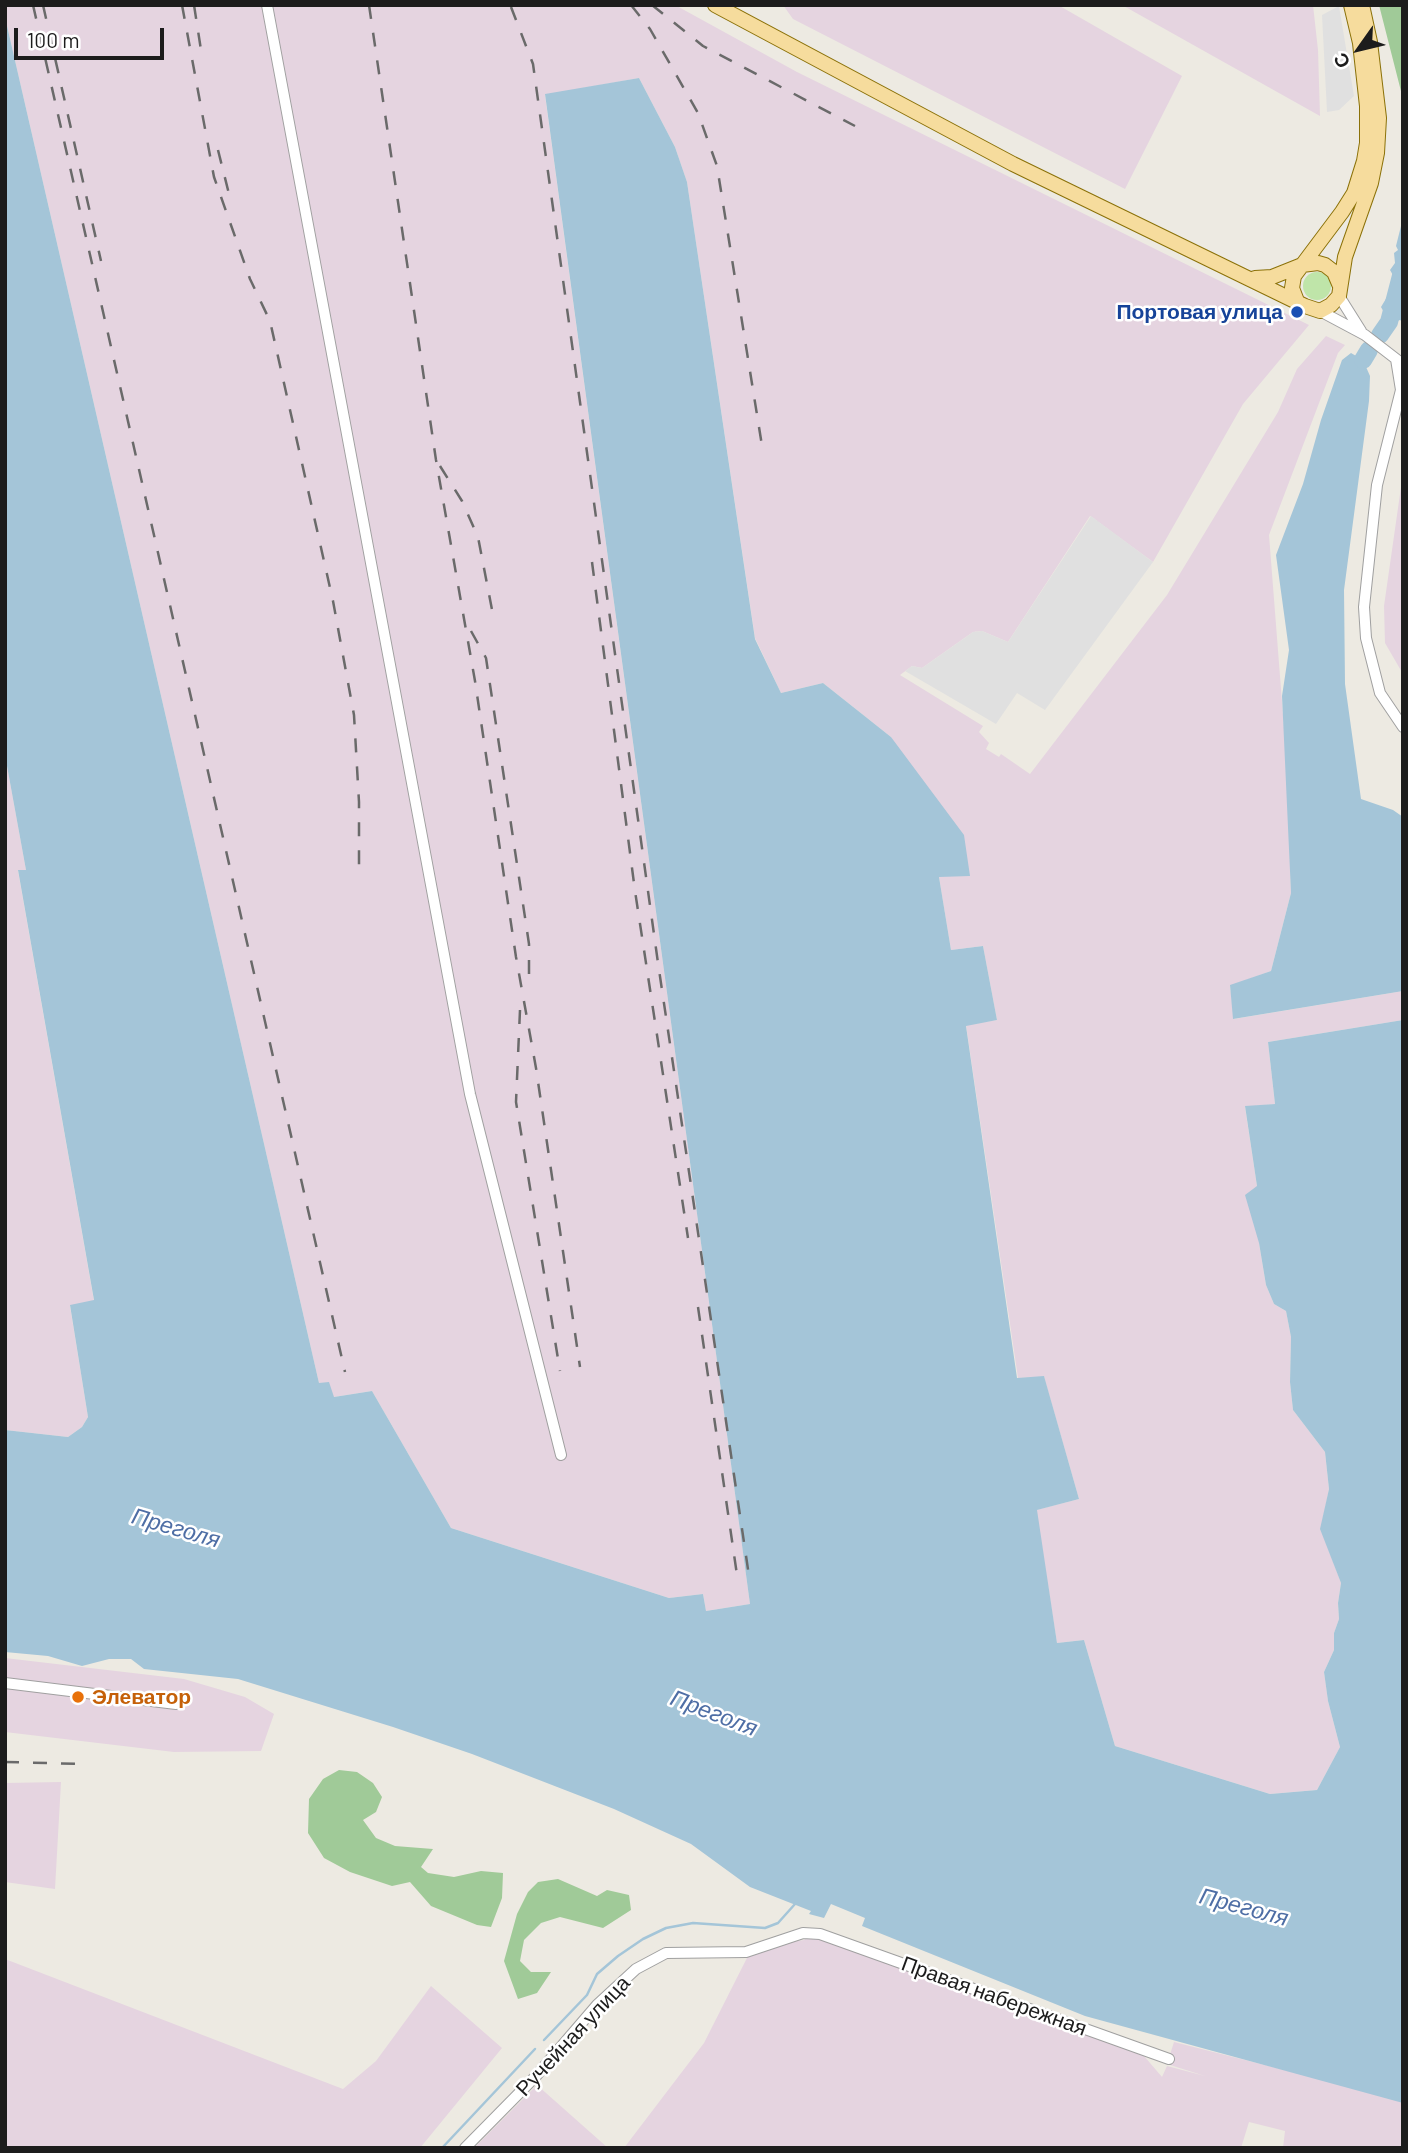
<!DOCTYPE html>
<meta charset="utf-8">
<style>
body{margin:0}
#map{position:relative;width:1408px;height:2153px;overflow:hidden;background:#edeae2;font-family:Barlow,sans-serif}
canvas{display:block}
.frame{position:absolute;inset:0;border:7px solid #1c1c1c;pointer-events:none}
.north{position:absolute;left:1324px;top:14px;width:70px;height:70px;-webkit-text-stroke:5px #fff;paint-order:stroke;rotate:236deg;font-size:19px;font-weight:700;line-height:28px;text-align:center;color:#1c1c1c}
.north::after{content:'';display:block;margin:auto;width:24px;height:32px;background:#1c1c1c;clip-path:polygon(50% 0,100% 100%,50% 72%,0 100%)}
.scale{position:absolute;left:14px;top:28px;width:150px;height:32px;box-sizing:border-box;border:4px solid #1c1c1c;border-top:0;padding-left:9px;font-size:21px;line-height:24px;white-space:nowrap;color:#1c1c1c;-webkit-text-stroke:5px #fff;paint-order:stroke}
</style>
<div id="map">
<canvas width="1408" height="2153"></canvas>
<div class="frame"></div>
<div class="north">С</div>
<div class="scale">100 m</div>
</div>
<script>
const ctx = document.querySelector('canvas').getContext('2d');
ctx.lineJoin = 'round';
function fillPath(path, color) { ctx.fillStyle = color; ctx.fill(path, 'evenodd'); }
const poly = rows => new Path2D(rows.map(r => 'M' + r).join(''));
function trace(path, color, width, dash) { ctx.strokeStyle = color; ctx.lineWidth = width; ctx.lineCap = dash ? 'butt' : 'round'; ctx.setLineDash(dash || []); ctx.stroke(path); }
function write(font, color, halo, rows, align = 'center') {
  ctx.font = font + ' Barlow,sans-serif'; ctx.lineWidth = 5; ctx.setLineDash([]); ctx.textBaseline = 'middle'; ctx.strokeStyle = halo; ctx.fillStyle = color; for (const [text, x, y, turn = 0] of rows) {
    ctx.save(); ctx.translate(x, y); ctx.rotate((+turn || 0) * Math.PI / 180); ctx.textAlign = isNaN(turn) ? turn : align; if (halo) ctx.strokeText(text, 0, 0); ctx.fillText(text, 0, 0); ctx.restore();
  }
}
fillPath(poly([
 [5,5,675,5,797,72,1309,325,1243,404,1153,562,1090,516,1008,642,982,631,973,632,922,668,912,666,900,675,983,726,979,732,989,743,986,749,999,757,1001,754,1030,774,1167,595,1278,412,1297,369,1326,336,1345,345,1338,353,1269,535,1287,766,1291,893,1271,971,1230,986,1234,1019,1403,991,1403,1020,1268,1042,1275,1104,1245,1107,1257,1186,1259,1243,1266,1285,1274,1304,1286,1311,1291,1337,1290,1382,1293,1410,1325,1452,1329,1489,1321,1529,1341,1583,1338,1603,1339,1619,1334,1633,1334,1650,1324,1672,1328,1701,1340,1747,1317,1790,1270,1794,1115,1746,1084,1640,1057,1643,1036,1510,1079,1499,1044,1377,1018,1378,966,1025,997,1020,983,946,951,950,939,877,891,737,823,683,781,693,755,638,687,182,675,147,639,78,545,95,750,1604,706,1611,703,1594,669,1598,451,1528,372,1391,334,1397,319,1383,5,17],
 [783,5,1058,5,1182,76,1125,189,793,19],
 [1122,5,1313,5,1318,50,1320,116],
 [1403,473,1403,674,1385,643,1384,606],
 [5,755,26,870,18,871,94,1301,70,1306,88,1417,82,1427,68,1437,5,1430],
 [5,1658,184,1679,245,1697,274,1714,261,1751,174,1752,5,1732],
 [61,1782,55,1889,5,1882,5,1783],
 [813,1933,1144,2056,1162,2077,1167,2066,1205,2076,1167,2064,1174,2042,1403,2100,1403,2148,1283,2148,1285,2131,1249,2122,1241,2148,624,2148,704,2043,752,1948,804,1940],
 [5,1959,343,2089,376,2061,431,1986,502,2048,420,2148,5,2148],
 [537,2085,608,2148,474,2148]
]), '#e5d4e0');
fillPath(poly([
 '1303 286a14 14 0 1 1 28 0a14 14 0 1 1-28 0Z'
]), '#bfe5a9');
fillPath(poly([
 [1379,5,1403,5,1403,99],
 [339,1770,357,1772,373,1783,382,1797,376,1812,363,1820,376,1838,395,1846,433,1849,421,1867,428,1873,454,1877,481,1871,503,1873,502,1898,491,1927,477,1925,431,1906,410,1882,392,1886,350,1872,324,1858,308,1833,309,1799,323,1779],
 [558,1879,597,1896,607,1890,629,1895,631,1910,603,1928,560,1917,541,1923,524,1940,520,1961,531,1972,551,1972,537,1993,518,1999,504,1961,517,1914,528,1892,538,1882]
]), '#a0ca98');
fillPath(poly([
 [1339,6,1354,96,1339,110,1327,112,1322,15],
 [1091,516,1153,562,1045,710,1017,693,996,724,905,671,912,666,922,668,973,632,982,631,1008,642]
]), '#e0e0e0');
fillPath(poly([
 [5,17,319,1383,329,1382,334,1397,372,1391,451,1528,669,1598,703,1594,706,1611,750,1604,545,94,639,78,675,147,687,182,755,639,781,693,823,683,891,737,964,835,970,876,939,877,951,950,983,946,997,1020,966,1026,1017,1378,1044,1376,1079,1499,1037,1510,1057,1643,1084,1640,1115,1746,1270,1794,1317,1790,1340,1747,1328,1701,1324,1672,1334,1650,1334,1633,1339,1619,1338,1603,1341,1583,1320,1529,1329,1489,1325,1452,1293,1410,1290,1382,1291,1337,1286,1311,1274,1304,1266,1285,1259,1243,1245,1195,1257,1186,1245,1106,1275,1104,1268,1042,1403,1020,1403,2103,1085,2016,862,1926,865,1918,831,1904,824,1918,809,1914,811,1911,750,1887,691,1844,614,1809,472,1754,393,1727,238,1679,144,1669,131,1659,109,1659,82,1666,48,1656,5,1652,5,1430,68,1437,82,1427,88,1417,70,1305,94,1300,18,870,26,870,5,755],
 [1403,218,1403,322,1400,320,1394,322,1387,318,1381,307,1390,292,1394,277,1390,270,1395,263,1394,253,1398,250,1396,246],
 [1351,353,1363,360,1370,376,1369,401,1344,590,1345,684,1361,799,1393,810,1403,817,1403,991,1233,1019,1230,985,1271,971,1291,893,1282,696,1289,650,1276,555,1303,484,1321,420,1342,360]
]), '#a4c5d8');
trace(poly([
 [544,2040,587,1995,597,1974,618,1956,643,1939,666,1928,693,1923,765,1928,778,1923,795,1904],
 [442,2148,535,2049]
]), '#a4c5d8', 2.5);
trace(poly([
 [1380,335,1389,322,1403,268],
 [1363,360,1369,350]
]), '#a4c5d8', 18);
const minor = poly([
 [267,5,470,1094,561,1455],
 [1339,296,1361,331],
 [1320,311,1365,335,1400,362],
 [1396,359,1401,390,1377,485,1364,607,1366,638,1380,693,1403,727],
 [5,1683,176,1704],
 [465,2148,536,2076,597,2005,636,1969,666,1953,746,1952,803,1933,820,1934,1169,2059]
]);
const major = poly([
 [715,5,1013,164,1305,306,1320,311,1331,305,1339,296,1345,257,1371,183,1377,153,1379,118,1370,42,1362,5],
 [1255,278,1272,277,1302,265,1318,263,1325,265,1334,272,1340,286],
 [1297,301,1292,288,1294,276,1342,212,1354,193,1364,161,1367,143,1367,106,1360,43,1351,5]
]);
trace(minor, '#a0a0a0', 12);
trace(major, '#8b7108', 16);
trace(minor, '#fff', 10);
trace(major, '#f6dc9d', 14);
trace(poly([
 [33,5,345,1372],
 [43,5,101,261],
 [182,5,214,177,250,279,270,321,333,601,354,715,359,802,359,872],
 [194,5,201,50],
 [369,5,436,460,475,681,516,957,536,1068,580,1367],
 [631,5,650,29,698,113,717,166,763,452],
 [652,5,703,46,855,126],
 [511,7,533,64,658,963,749,1576],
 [218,150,230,198],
 [440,466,462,501,478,537,494,620],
 [592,562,635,891,688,1238],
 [471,631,486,658,529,944,529,988],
 [520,1010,516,1102,560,1371],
 [698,1307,737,1575],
 [5,1762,82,1764]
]), '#6a6a6a', 2.5, [14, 14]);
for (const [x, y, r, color] of [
 [1297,312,7,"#1a4fb4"],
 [78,1697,7,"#e8710a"]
]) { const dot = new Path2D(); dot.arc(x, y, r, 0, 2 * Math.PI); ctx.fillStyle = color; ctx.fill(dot); trace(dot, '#fff', 2.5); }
write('bold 21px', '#164399', '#fff', [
 ["Портовая улица",1283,312]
], 'right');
write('bold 21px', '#c56008', '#fff', [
 ["Элеватор",92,1697]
], 'left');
write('21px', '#1c1c1c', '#fff', [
 ["Правая набережная",994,1996,20],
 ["Ручейная улица",573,2036,-47]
]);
write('italic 23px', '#4e6ea5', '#fff', [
 ["Преголя",176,1528,16],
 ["Преголя",714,1713,21],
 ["Преголя",1244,1907,15]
]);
</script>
